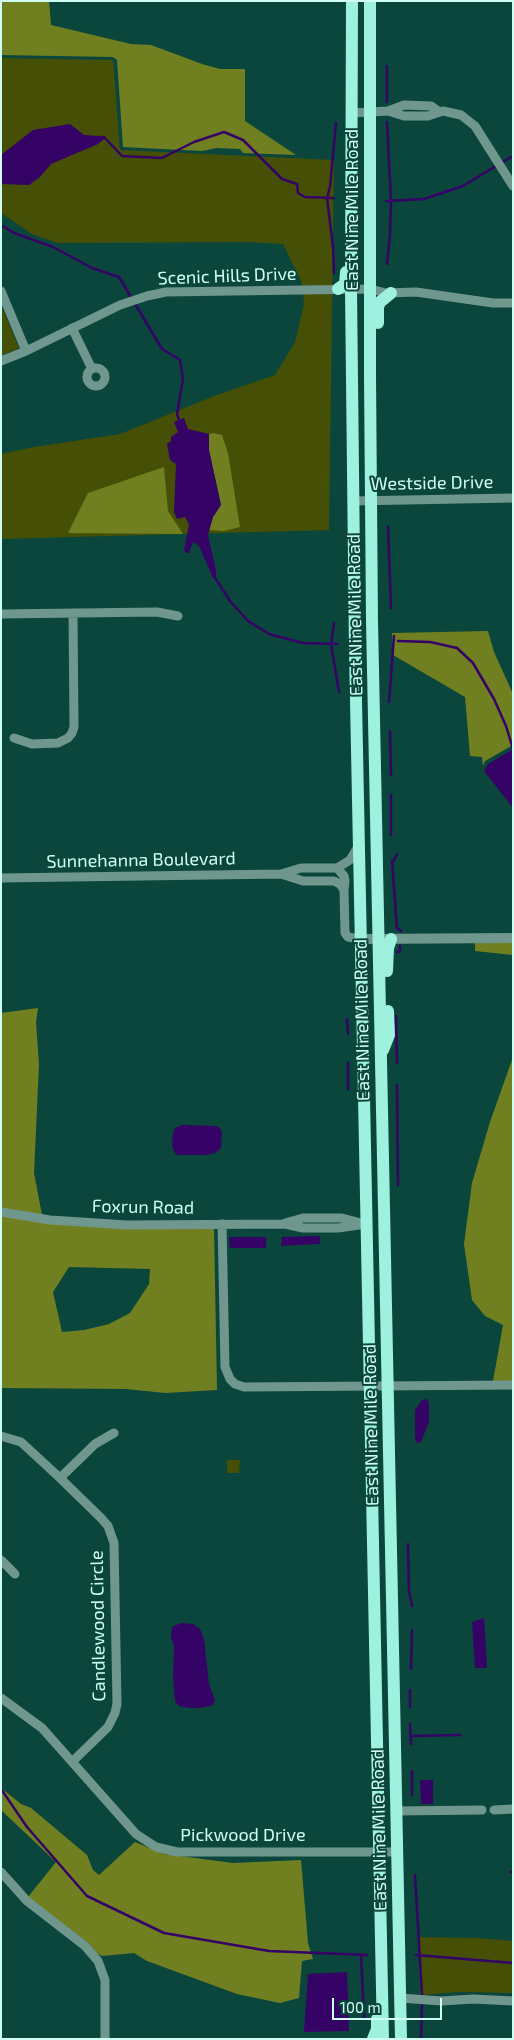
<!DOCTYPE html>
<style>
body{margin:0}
#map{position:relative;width:514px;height:2040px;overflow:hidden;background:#0b463c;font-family:"Exo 2",sans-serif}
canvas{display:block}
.frame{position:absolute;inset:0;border:2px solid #cffef3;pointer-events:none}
.scale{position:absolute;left:332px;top:1998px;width:110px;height:22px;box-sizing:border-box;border:2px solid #cffef3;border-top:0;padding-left:6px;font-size:15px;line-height:18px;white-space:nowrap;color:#cffef3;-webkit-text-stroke:4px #0b463c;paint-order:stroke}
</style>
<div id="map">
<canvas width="514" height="2040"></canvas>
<div class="frame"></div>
<div class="scale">100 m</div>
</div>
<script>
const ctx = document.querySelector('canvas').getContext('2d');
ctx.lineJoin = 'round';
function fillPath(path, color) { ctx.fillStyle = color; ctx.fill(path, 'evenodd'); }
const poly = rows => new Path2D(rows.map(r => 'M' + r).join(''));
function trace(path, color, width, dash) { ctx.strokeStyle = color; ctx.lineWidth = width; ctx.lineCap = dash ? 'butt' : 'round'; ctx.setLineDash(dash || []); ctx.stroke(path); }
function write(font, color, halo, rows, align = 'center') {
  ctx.font = font + ' "Exo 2",sans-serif'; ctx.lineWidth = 4; ctx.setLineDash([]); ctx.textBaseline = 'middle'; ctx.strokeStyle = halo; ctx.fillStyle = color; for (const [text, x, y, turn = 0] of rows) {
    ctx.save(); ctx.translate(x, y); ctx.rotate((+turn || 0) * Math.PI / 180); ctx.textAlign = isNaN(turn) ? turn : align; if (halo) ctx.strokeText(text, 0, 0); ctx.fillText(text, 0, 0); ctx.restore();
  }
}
fillPath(poly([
 [1,58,113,60,120,150,334,160,329,530,1,539,1,454,34,447,120,434,214,396,275,375,295,342,304,304,302,283,283,244,247,242,57,243,32,234,1,213],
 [1,305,19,348,1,356],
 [227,1460,240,1460,239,1473,227,1473],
 [419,1937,478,1938,513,1941,513,1993,459,1992,420,1995]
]), '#454f05');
fillPath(poly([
 [1,1,49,1,51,25,131,44,151,45,202,64,220,69,245,69,245,121,296,155,243,153,240,149,217,148,202,151,123,147,117,60,113,57,1,55],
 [214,433,222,435,228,453,240,527,224,531,209,530,213,517,221,505,209,450,209,434],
 [164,467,168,511,183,534,68,533,88,493],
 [488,631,494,652,513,694,513,745,485,761,483,766,482,757,470,756,465,697,393,655,392,633],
 [475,941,513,941,513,955,475,951],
 [38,1008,36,1022,39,1064,34,1173,42,1215,1,1208,1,1013],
 [513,1057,513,1381,493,1381,503,1325,485,1316,472,1300,464,1244,472,1183,490,1122],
 [1,1216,214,1228,217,1390,165,1393,126,1389,1,1388],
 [69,1267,150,1269,149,1284,130,1313,109,1324,84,1330,62,1332,53,1292],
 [1,1788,21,1804,31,1808,87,1855,93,1870,99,1875,135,1842,164,1854,233,1863,301,1860,308,1943,313,1959,302,1961,299,1998,280,2003,237,1994,147,1961,134,1953,102,1956,98,1954,88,1943,28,1897,56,1862,1,1810]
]), '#708020');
fillPath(poly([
 [70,124,84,135,99,136,104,137,104,139,98,144,51,164,40,177,29,185,1,184,1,155,33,130],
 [184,418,188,429,209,434,209,450,221,505,213,517,208,535,216,570,216,579,213,578,199,546,193,542,189,553,186,553,184,550,189,525,185,517,177,519,174,512,176,464,170,460,167,444,171,441,171,437,178,432,174,422],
 [513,749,513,808,484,771,488,764],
 [182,1125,216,1126,220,1128,222,1132,221,1148,215,1153,206,1155,177,1155,174,1152,172,1144,173,1133,175,1128],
 [320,1236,320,1244,281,1246,282,1237],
 [229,1237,266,1237,266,1248,230,1248],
 [427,1399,429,1403,429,1422,421,1442,417,1443,415,1439,415,1410,422,1400],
 [484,1618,487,1668,475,1668,472,1622],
 [181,1623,193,1624,200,1629,204,1639,209,1684,215,1700,213,1705,200,1708,189,1708,179,1706,175,1701,173,1677,174,1646,171,1636,172,1627],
 [420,1780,433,1780,433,1804,421,1804],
 [347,1972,349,2031,304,2032,308,1974]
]), '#350266');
trace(poly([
 [387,66,387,102],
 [101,137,104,137,122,156,162,158,194,142,224,132,243,140,282,179,297,184,298,193,305,197,334,198],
 [501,163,513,156],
 [386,201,424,199,463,186,496,166],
 [1,225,14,233,53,247,92,268,119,277,162,349,180,360,183,379,177,414,179,420],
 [387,264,390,234,391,201,387,122],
 [334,273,333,246,327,198,330,187,336,123],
 [388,527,391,608],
 [216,579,230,601,248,621,269,634,303,643,337,644],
 [334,623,331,644,339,692],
 [398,641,430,642,457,648,473,663,494,699,506,726,513,749],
 [389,702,394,636],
 [390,731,391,775],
 [391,795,391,835],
 [392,861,397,928,401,931],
 [393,862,397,854],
 [397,952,400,951,400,946],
 [396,1016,397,1063],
 [347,1019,348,1034],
 [348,1063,348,1089],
 [397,1085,398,1185],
 [408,1544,409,1591,412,1606],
 [411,1669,412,1630],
 [410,1707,410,1690],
 [410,1724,411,1744],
 [411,1736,460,1735],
 [412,1771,412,1795],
 [1,1789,27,1827,87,1896,164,1933,269,1951,367,1955],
 [511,1872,513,1872],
 [415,1875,422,1995],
 [361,1955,364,2017],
 [416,1955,513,1963],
 [421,2039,422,2004]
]), '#350266', 2.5);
trace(poly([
 [388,111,404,116,428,116,443,111,461,115,475,126,513,186],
 [351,113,388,111,404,105,431,106,438,111],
 [1,291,26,351],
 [72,328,92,369],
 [1,361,26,351,120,305,147,296,166,292,370,289,386,293,416,292,493,303,513,303],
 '87 377a9 9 0 1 1 18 0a9 9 0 1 1-18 0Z',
 [352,501,513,498],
 [1,614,157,612,178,616],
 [14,738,32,744,58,743,68,738,72,733,74,727,73,613],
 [337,868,350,860,359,845],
 [281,874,303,881,334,881,340,884,344,890],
 [1,878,281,874,301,868,337,868,344,876,345,881,344,890,345,933,348,937,360,939],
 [1,1212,50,1220,127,1225,285,1224,303,1228,338,1228,366,1224],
 [285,1223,303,1218,342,1218,361,1223],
 [222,1224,225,1367,230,1379,235,1384,244,1387,513,1385],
 [1,1436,21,1442,60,1478,101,1518,108,1526,114,1543,117,1704,115,1713,108,1727,73,1761],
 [60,1478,95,1444,114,1433],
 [1,1560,15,1574],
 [1,1698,42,1728,136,1834,156,1847,177,1852,397,1852],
 [494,1810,513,1809],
 [396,1811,482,1810],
 [1,1872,27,1901,85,1946,98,1961,105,1980,105,2039],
 [400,1998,442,2001,473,1999,513,2001]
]), '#70978d', 9);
trace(poly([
 [360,939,513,938]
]), '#70978d', 10);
trace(poly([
 [352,1,351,289,355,651,383,2039],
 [370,1,370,376,372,621,401,2039],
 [338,289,345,284,346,272],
 [378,323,378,307,380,302,391,293],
 [387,971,388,948,391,939],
 [383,1050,389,1035,388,1011],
 [373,2039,377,2029,377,2019]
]), '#9ef1de', 12);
write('18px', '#cffef3', '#0b463c', [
 ["East Nine Mile Road",352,210,-90],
 ["Scenic Hills Drive",227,276,-2],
 ["Westside Drive",432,483,-1],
 ["East Nine Mile Road",355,615,-91],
 ["Sunnehanna Boulevard",141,860,-1],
 ["East Nine Mile Road",362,1020,-91],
 ["Foxrun Road",143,1207,1],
 ["East Nine Mile Road",371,1425,-91],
 ["Candlewood Circle",98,1626,-91],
 ["East Nine Mile Road",379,1830,-91],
 ["Pickwood Drive",243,1835]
]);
</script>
